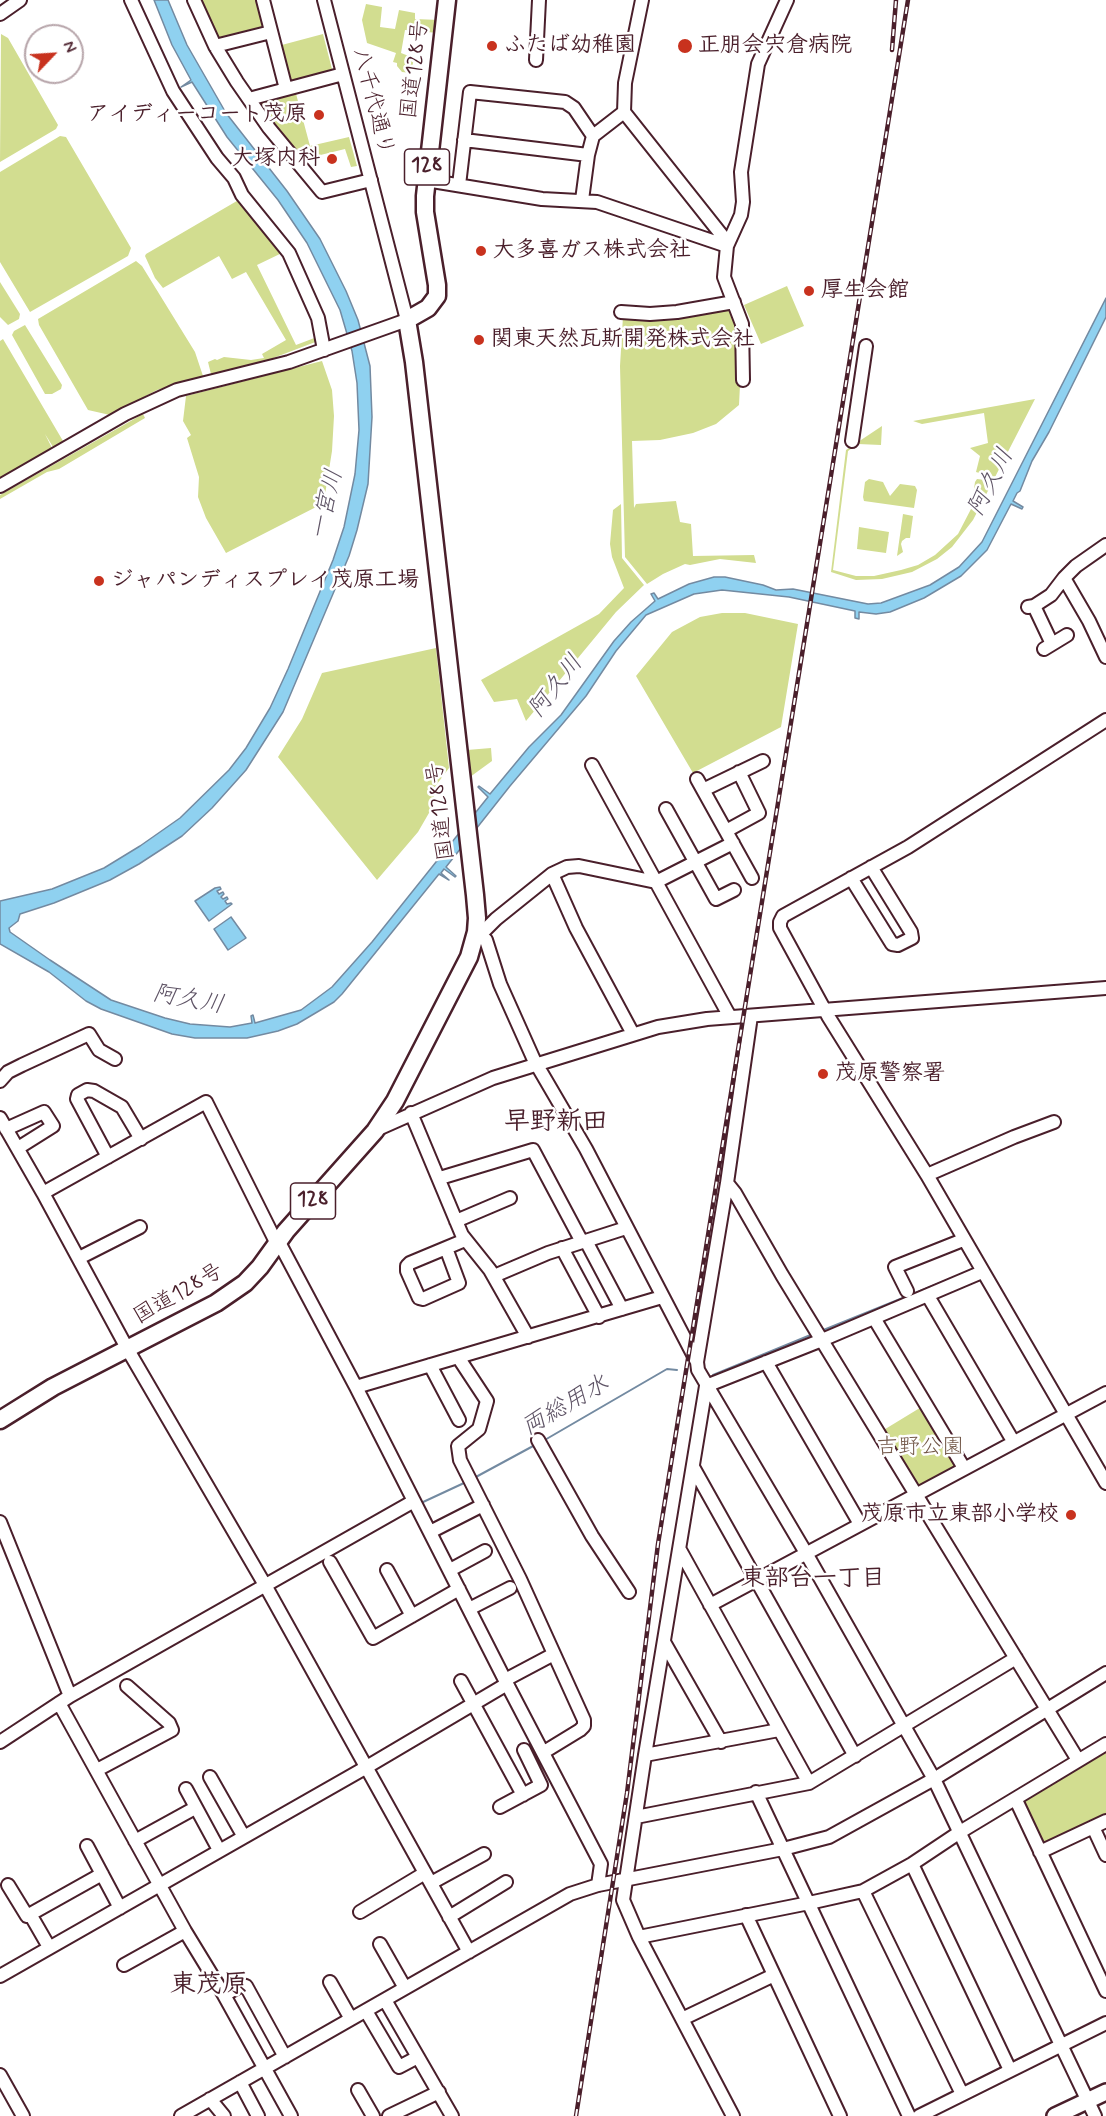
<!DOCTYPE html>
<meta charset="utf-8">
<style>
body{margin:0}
#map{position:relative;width:1106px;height:2116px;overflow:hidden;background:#fff;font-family:Mynerve,sans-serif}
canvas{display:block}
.north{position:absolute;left:24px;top:24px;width:60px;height:60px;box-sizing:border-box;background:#fff;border:2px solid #b7a5aa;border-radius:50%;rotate:65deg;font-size:16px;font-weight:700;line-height:24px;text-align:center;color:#4a1f2b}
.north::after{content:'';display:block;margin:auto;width:21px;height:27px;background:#c8321e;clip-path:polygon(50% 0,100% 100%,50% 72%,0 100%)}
</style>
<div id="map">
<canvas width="1106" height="2116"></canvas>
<div class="north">N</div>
</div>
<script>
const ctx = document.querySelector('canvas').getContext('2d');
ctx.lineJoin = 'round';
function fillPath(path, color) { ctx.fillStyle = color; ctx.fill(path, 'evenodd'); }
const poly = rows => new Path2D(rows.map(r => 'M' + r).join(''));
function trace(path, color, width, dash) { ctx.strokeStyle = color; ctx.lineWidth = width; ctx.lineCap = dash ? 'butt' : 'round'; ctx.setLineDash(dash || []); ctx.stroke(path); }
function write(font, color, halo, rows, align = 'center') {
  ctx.font = font + ' Mynerve,"Klee One",sans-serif'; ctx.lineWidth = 5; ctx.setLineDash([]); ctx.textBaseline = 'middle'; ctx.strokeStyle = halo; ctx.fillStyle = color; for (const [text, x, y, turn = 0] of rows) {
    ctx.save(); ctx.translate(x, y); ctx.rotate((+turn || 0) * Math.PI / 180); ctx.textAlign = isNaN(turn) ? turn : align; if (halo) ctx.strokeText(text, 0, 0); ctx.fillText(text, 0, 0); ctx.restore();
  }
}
fillPath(poly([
 [197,0,259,0,266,26,263,31,221,41,214,36],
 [366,4,382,7,380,27,395,29,399,10,415,13,415,19,439,20,438,33,405,30,401,53,414,58,411,73,402,72,397,66,397,63,393,62,396,53,367,43,362,20],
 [1,34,8,38,58,125,56,129,0,162],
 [323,34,333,73,292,84,287,81,278,46],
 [295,90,310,146,349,137,357,166,351,167,345,149,300,160,256,104,258,100],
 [60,136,66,137,131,248,128,256,30,312,0,262,0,172],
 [242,198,284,252,257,265,296,345,317,337,318,341,268,360,211,374,208,362,215,359,217,360,224,357,251,360,264,358,262,354,286,340,246,272,232,279,219,256,163,288,155,278,145,256,146,254],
 [136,261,142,266,195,352,203,376,157,390,110,415,88,410,39,325,38,319],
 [0,282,20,314,19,319,8,325,0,317],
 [787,286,804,326,761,344,744,305],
 [733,308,737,317,741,365,739,405,716,424,693,433,660,440,632,441,634,508,636,504,676,501,680,522,691,524,693,556,754,555,756,563,720,559,690,565,685,564,663,574,647,584,625,557,620,366,623,316],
 [25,325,62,385,61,389,52,394,45,394,12,335,14,331],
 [3,339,63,441,53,447,45,434,52,448,0,478,0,341],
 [322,361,332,390,334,416,332,451,324,501,320,505,226,553,206,518,198,497,199,477,187,438,191,435,183,421,186,396],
 [1035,399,973,520,952,547,937,559,912,572,882,579,856,580,831,572,846,450,882,426,881,445,858,444,848,451,833,570,856,576,874,576,901,570,918,565,935,555,958,534,971,509,975,482,977,479,985,480,986,475,976,472,980,456,970,448,988,443,984,413,922,424,913,421],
 [143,414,145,418,59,469,47,472,0,499,0,495],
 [869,479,883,482,890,496,900,484,915,486,917,490,914,508,864,501,863,497,865,482],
 [621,504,622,558,644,585,616,612,526,721,517,699,494,702,481,680,599,614,624,588,612,557,610,544,613,510],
 [903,514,913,516,910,538,906,538,902,541,901,544,903,552,897,556],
 [859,527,889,532,886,553,857,549],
 [722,613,745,613,798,624,781,727,693,773,636,676,672,632,700,617],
 [436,648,449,768,437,784,434,794,433,806,418,832,377,880,278,757,302,719,322,673],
 [491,748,492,761,470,777,467,750],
 [923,1406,958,1465,917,1487,882,1431],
 [1106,1748,1106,1819,1041,1848,1020,1800]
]), '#d2dd90');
const water = poly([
 [154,0,168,0,187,45,226,113,287,191,320,239,346,291,358,320,370,366,372,417,368,484,357,530,349,556,283,712,246,770,212,808,182,836,139,864,110,880,54,903,20,914,18,921,9,928,10,932,50,960,111,1000,165,1018,190,1024,230,1027,252,1023,251,1016,253,1015,255,1023,301,1010,332,987,372,942,488,797,478,787,479,786,490,794,529,747,561,715,614,641,631,622,655,601,651,594,654,593,658,599,689,584,714,577,725,577,763,585,776,590,793,589,868,604,881,603,930,585,959,567,982,542,1106,298,1106,317,1049,432,1032,461,1020,491,1017,493,1013,501,1023,507,1022,509,1011,504,987,550,961,576,924,598,890,612,876,614,859,612,859,619,855,618,855,611,789,597,722,590,694,594,646,615,616,651,586,696,510,786,446,867,456,876,455,877,444,869,441,873,449,880,439,874,342,994,334,1002,297,1024,278,1031,247,1038,195,1038,172,1034,101,1009,86,1001,49,972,0,944,0,901,52,889,104,868,140,846,180,818,229,770,246,748,270,708,288,669,333,560,344,527,355,474,359,430,357,383,352,351,340,310,307,243,278,200,227,137,192,82,181,87,191,80,172,45,154,0],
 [220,887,221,889,217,891,219,894,223,892,224,894,221,897,223,899,227,897,228,899,225,901,227,904,231,903,232,904,209,921,195,901,215,888,220,887],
 [231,917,246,938,228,950,214,929,231,917]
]);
fillPath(water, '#8fd1f0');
trace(water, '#738aa1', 1.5);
trace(poly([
 [821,1331,972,1270],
 [713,1375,813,1334],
 [543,1441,667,1369,677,1370],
 [474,1478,535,1445],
 [421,1503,464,1483]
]), '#738aa1', 2);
const minor = poly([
 [131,0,173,91,217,158,234,178,242,195,289,253,318,318,324,350],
 [194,0,215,46,237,82,269,128,322,192,371,180],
 [263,0,286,89],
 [642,0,625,83,624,112,724,238,727,246,724,277,742,324,743,380],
 [0,14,20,0],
 [215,46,271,32],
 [536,60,539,0],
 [249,99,343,74],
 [593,136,624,112],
 [464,140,588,155],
 [426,180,542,199,597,202,727,246],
 [459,185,470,92,565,102,574,108,593,136,588,155,582,200],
 [727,246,741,215,743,202,741,172,758,64,787,0],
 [621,312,650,314,677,312,734,302],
 [852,441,866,346],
 [0,486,125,414,177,390,289,362,407,320,324,0],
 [1106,545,1076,566,1064,578,1089,621,1106,657],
 [1034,606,1052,644],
 [1028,607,1034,606,1051,595,1064,578],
 [1044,649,1067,635],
 [1106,720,908,847,783,916,780,922,780,928,828,1016,927,1175,1106,1483],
 [592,765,730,1017],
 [697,779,752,878],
 [703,790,763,761],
 [666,809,716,899,734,890],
 [726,831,759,813,739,772],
 [552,874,576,928,633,1034],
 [851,878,892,944,898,945,912,938,911,932,871,867],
 [476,932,486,940,500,984,534,1060,586,1149,697,1362],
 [480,935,496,919,552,874,567,867,579,866,656,882,733,843],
 [751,1016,727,1183,697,1362,698,1370,806,1553,934,1779,1095,2116],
 [0,1081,8,1072,22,1065,89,1034,99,1050,115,1059],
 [411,1113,462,1235,490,1270,528,1337],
 [0,1118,43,1193,128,1350,265,1585,469,1952],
 [6,1129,44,1112,53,1126,18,1148],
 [378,1129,493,1078,658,1027,707,1019,1106,988],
 [108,1157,77,1099,78,1095,87,1090,94,1091,122,1107,141,1139],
 [927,1175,1014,1137,1054,1122],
 [440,1178,533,1150,582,1242],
 [727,1183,735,1193,782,1275,1078,1760],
 [43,1193,206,1102,274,1238,281,1246,356,1387,507,1684,601,1864,598,1885],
 [456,1221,510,1198],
 [586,1241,622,1309],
 [446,1248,459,1283,423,1299,419,1298,407,1271,407,1266,410,1263,446,1248,465,1240],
 [562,1248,599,1317],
 [79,1258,140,1227],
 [494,1276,548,1253,626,1228],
 [907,1291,895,1267,963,1240],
 [928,1296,1013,1441],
 [874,1318,964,1468],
 [458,1357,487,1401,479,1429,458,1446,460,1460,520,1579,584,1720,584,1726,580,1730,544,1752],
 [766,1362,860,1524],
 [430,1365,459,1420],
 [706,1386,645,1755,623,1900,639,1937,733,2116],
 [706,1386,822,1340,982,1272],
 [356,1387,662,1297],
 [538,1440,592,1536,629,1592],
 [693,1467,855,1756],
 [0,1522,70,1696],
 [430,1532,483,1505],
 [680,1550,809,1783],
 [330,1562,373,1638,459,1589],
 [387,1570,412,1616],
 [450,1570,485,1551],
 [710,1605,1106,1393],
 [469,1609,510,1588],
 [664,1642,721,1742],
 [505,1680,554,1654],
 [461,1681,523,1795],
 [59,1703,185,1931,224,1995,291,2116],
 [0,1742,70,1696,414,1501],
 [645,1755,779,1730],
 [97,1770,172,1730,169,1723,127,1686],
 [210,1777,244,1837],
 [186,1789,219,1850],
 [756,1792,909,2116],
 [1016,1800,1106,1991],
 [500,1807,541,1785,524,1750],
 [636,1817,809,1783,1016,1658],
 [1093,1827,1106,1855],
 [135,1841,195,1808],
 [87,1846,120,1908],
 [1040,1852,1106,1821],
 [912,1864,1010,2070],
 [431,1883,484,1854],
 [8,1885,27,1916,102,1874],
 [863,1891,962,2094],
 [360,1912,425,1873],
 [30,1914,49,1947],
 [746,1915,840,2116],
 [449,1917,506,1882],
 [639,1937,809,1903,863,1891,912,1864,960,1832,1106,1744],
 [380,1944,405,1988],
 [124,1965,185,1931],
 [0,1976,365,1768,507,1684],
 [330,1982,351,2019],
 [224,1995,242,1985,246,1986,285,2057],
 [385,2000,452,2116],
 [366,2011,399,2067,418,2057],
 [682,2019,774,1975],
 [0,2075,23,2116],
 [240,2082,258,2116],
 [358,2090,373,2116],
 [210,2099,224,2116],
 [181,2116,570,1894,598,1885,783,1849,829,1837,934,1779,1106,1673],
 [389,2116,439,2092],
 [919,2116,1106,2023]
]);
const major = poly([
 [1055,2116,1106,2092]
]);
const highway = poly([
 [0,1420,53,1387,216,1303,245,1283,260,1267,286,1231,375,1131,395,1101,469,957,476,932,477,918,475,895,414,362,407,320,428,308,437,296,437,285,425,212,425,196,447,0]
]);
trace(minor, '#4a1f2b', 16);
trace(major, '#4a1f2b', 20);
trace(highway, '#4a1f2b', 21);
trace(minor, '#fff', 12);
trace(major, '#fff', 15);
trace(highway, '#fff', 16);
const rail = poly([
 [892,50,896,0],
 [576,2116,627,1793,658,1544,908,0]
]);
trace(rail, '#4a1f2b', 4.5);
trace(rail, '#fff', 2, [7]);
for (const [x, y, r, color] of [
 [492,46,6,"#c8321e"],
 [685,46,8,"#c8321e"],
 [319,115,6,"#c8321e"],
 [332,159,6,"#c8321e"],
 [481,251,6,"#c8321e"],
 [809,291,6,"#c8321e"],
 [479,340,6,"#c8321e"],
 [99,581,6,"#c8321e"],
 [823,1074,6,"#c8321e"],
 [1071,1515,6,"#c8321e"]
]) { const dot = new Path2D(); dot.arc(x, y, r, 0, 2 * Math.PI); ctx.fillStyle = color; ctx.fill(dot); trace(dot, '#fff', 2); }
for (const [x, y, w] of [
 [427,167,45],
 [313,1201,45]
]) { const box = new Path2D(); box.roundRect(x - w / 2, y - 18, w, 36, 4.5); ctx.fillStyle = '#fff'; ctx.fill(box); trace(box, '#4a1f2b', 1.5); }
write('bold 21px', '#4a1f2b', null, [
 ["128",427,167],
 ["128",313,1201]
]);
write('bold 22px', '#4a1f2b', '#fff', [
 ["ふたば幼稚園",504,46],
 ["正朋会宍倉病院",698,46],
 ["アイディーコート茂原",307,115,"right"],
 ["大塚内科",320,159,"right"],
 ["大多喜ガス株式会社",493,251],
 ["厚生会館",821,291],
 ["関東天然瓦斯開発株式会社",491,340],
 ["ジャパンディスプレイ茂原工場",111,581],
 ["茂原警察署",835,1074],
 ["茂原市立東部小学校",1059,1515,"right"]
], 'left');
write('22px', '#4a1f2b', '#fff', [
 ["国道128号",416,70,-83],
 ["八千代通り",372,102,76],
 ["国道128号",442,811,-97],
 ["国道128号",179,1295,-30]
]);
write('22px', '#735849', '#fff', [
 ["吉野公園",920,1448]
]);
write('italic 24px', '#5f5466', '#fff', [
 ["阿久川",992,483,-63],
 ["一宮川",328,505,-76],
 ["阿久川",557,687,-52],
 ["阿久川",188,1001,10],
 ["両総用水",566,1407,-30]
]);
write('bold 24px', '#4a1f2b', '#fff', [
 ["東部台一丁目",813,1580]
]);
write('bold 26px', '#4a1f2b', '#fff', [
 ["早野新田",556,1124],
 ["東茂原",209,1987]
]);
</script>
